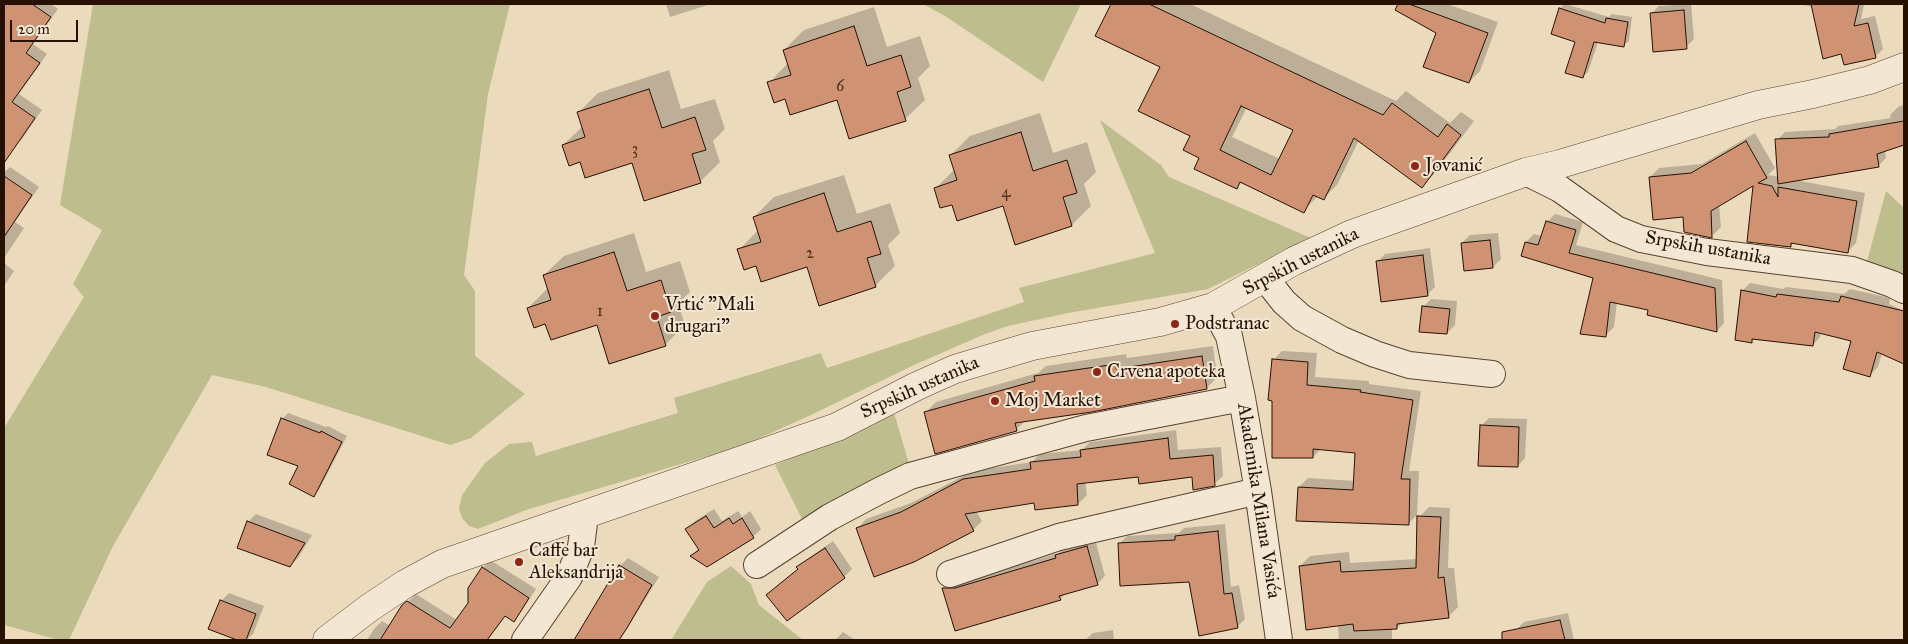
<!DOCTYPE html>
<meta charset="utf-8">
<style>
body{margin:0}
#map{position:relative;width:1908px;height:644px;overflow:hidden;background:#ecdabd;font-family:"IM FELL Great Primer",serif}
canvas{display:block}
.frame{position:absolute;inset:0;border:5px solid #271103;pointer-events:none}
.scale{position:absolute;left:10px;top:20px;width:68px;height:22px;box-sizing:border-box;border:2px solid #271103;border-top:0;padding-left:6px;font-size:15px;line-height:18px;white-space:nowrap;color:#271103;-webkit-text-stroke:4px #f3e7d4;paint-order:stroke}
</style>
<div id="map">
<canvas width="1908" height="644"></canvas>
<div class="frame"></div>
<div class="scale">20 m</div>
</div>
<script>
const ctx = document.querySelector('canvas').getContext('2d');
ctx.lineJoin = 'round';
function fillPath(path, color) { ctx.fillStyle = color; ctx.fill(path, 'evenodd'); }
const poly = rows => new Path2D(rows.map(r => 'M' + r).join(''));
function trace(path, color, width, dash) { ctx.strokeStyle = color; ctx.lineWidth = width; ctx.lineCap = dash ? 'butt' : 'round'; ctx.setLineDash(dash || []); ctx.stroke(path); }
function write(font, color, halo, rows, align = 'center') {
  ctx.font = font + ' "IM FELL Great Primer",serif'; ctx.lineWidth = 4; ctx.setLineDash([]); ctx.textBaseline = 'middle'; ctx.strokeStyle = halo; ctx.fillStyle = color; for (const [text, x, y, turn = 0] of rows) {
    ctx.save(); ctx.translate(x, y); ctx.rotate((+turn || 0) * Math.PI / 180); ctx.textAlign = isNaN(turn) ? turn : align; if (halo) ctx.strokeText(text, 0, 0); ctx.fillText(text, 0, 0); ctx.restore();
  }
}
fillPath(poly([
 [93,4,510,4,488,94,464,275,475,291,475,356,525,394,471,438,450,445,266,387,212,375,113,546,69,640,59,640,4,625,4,428,84,297,73,284,102,230,60,205],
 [923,4,1081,4,1043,82,945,16],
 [1100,120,1161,165,1169,177,1311,238,1208,289,1068,313,1008,326,985,334,914,365,811,415,742,446,526,510,478,529,469,526,462,518,459,509,462,495,485,463,509,444,532,442,536,456,678,413,674,398,821,353,827,368,1024,302,1019,288,1155,253],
 [1886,191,1904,208,1904,279,1866,265],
 [894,413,910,467,802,519,775,465],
 [731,566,751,584,759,605,803,640,671,640,707,582]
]), '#bebd8d');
fillPath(poly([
 [9,4,51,4,58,9,33,44,47,54,19,94,42,110,22,139,14,147,4,140,4,50,5,48,4,47,4,12],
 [666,4,711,4,670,17],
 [1112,4,1190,4,1396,101,1406,91,1450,123,1461,112,1474,121,1435,173,1422,186,1359,140,1337,185,1324,198,1318,196,1303,211,1243,181,1236,188,1201,157,1161,66,1097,36],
 [1247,107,1295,130,1280,159,1232,137],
 [1399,4,1447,4,1498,22,1480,71,1469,82,1437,32,1397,9],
 [1565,4,1609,17,1612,14,1632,17,1629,41,1623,46,1598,42,1588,72,1582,77,1577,41,1552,33,1560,8],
 [1691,4,1694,39,1686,47,1651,14,1659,6],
 [1798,4,1864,4,1861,19,1875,16,1883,49,1875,57,1842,53,1813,7],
 [874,7,887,47,920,36,930,66,918,78,925,100,905,119,837,98,786,98,769,83,788,63,784,50,804,30],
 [669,70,681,109,715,99,725,129,713,141,720,162,700,182,632,161,581,160,563,145,583,126,579,112,598,93],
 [1904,105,1904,144,1885,150,1886,158,1878,166,1795,180,1865,193,1856,243,1847,252,1794,242,1790,246,1755,183,1719,204,1721,227,1712,236,1684,216,1650,177,1659,168,1702,164,1755,133,1775,168,1768,175,1779,177,1777,140,1785,132,1835,129,1838,126,1891,118,1890,115,1898,107],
 [1040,113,1053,153,1087,142,1096,172,1084,184,1091,206,1072,225,1004,204,952,203,935,189,955,169,950,156,970,136],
 [10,167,39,187,15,222,24,228,4,258,4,172],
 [844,175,857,214,890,203,900,233,888,245,895,266,875,286,808,265,756,264,739,250,758,230,754,217,774,197],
 [1555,214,1583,222,1576,245,1722,280,1724,323,1717,331,1649,309,1617,302,1614,327,1606,335,1595,277,1526,242,1534,234,1542,236,1547,222],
 [634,233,646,272,680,261,690,292,678,303,685,325,665,345,597,324,546,323,528,308,548,288,544,275,564,256],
 [1498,233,1501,259,1493,267,1462,243,1470,235],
 [1430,248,1435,287,1427,295,1377,262,1385,254],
 [4,263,14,271,4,286],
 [1750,283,1783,289,1786,287,1844,294,1850,289,1890,298,1889,304,1904,311,1904,363,1882,353,1878,367,1870,375,1853,340,1821,333,1820,337,1813,345,1755,338,1751,342,1742,291],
 [1431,299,1457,301,1455,325,1447,333,1423,307],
 [1213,346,1217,377,1207,388,1026,420,1016,430,925,413,936,402,1038,373,1046,366,1126,354,1127,358],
 [1282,351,1317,353,1315,377,1369,381,1369,384,1421,391,1409,471,1419,471,1417,515,1408,524,1299,487,1308,478,1355,481,1356,452,1321,449,1313,457,1273,360],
 [288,413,326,427,328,426,347,436,319,490,313,496,282,419],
 [1489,418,1527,419,1525,458,1518,466,1481,426],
 [1176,430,1178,450,1221,447,1223,476,1214,484,1194,476,1139,475,1085,482,1087,495,1078,504,1035,502,976,511,982,521,973,530,858,528,866,519,911,503,973,471,1032,462,1040,454,1082,450,1090,442],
 [1429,507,1450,508,1448,568,1454,568,1458,607,1448,617,1403,622,1397,628,1392,628,1392,640,1339,640,1338,625,1300,566,1310,556,1349,552,1350,563,1417,559,1419,517],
 [714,509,722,521,738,511,742,517,750,511,761,529,753,537,707,565,692,556,699,548,687,529,695,521],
 [256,514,312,535,298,558,290,566,248,522],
 [1225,524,1231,587,1239,585,1245,619,1237,627,1190,581,1119,544,1127,536,1179,533,1184,528],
 [1095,539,1105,576,1097,584,1067,592,1060,599,944,588,952,580,964,581,1059,553,1064,547],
 [833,541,852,569,844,577,787,619,767,595,799,568,806,560],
 [628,558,659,577,620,640,569,640,571,638,575,640,620,566],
 [490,560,536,589,521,612,514,620,506,615,488,640,367,640,374,629,382,621,390,626,403,606,416,594,457,620,469,604,483,568],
 [229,593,264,606,253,634,246,640,241,640,210,629,221,601],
 [1568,613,1574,640,1518,640,1516,630,1524,622],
 [1113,630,1114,640,1085,640,1093,633],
 [843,632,855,640,835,640]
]), '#0003');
const building = poly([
 [4,4,32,4,51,17,26,53,40,63,12,102,35,118,4,163,4,4],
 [1111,4,1149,4,1383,115,1392,103,1438,137,1447,124,1461,135,1422,188,1354,138,1324,200,1313,195,1304,213,1240,182,1237,189,1194,169,1199,158,1183,150,1190,136,1138,111,1160,67,1095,36,1111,4],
 [1241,106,1293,130,1271,175,1220,150,1241,106],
 [1398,4,1409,4,1488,33,1469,83,1423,67,1436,33,1395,10,1398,4],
 [1811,4,1859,4,1854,26,1868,23,1876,58,1844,65,1841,54,1823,59,1811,4],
 [1559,8,1605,23,1606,18,1628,22,1624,47,1594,42,1583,78,1565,73,1575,42,1551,34,1559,8],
 [1684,10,1687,49,1653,52,1650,13,1684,10],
 [854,26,867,66,901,55,911,87,897,92,906,121,849,139,837,100,790,115,785,99,774,103,767,82,791,75,783,50,854,26],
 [649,89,662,128,695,117,706,150,692,154,701,183,644,201,632,163,585,178,580,162,569,166,562,145,585,137,577,112,649,89],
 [1904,121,1904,145,1877,154,1879,167,1778,184,1775,139,1829,137,1829,134,1904,121],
 [1021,132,1033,171,1067,160,1077,193,1063,197,1072,226,1015,245,1003,206,957,221,952,205,940,208,934,188,957,180,949,155,1021,132],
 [1746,141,1767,178,1758,183,1772,186,1778,197,1778,187,1857,201,1848,253,1791,243,1791,247,1747,242,1753,186,1711,211,1712,238,1684,232,1683,217,1653,220,1649,177,1691,173,1746,141],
 [4,176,32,195,4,237,4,176],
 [824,193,837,232,871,221,881,254,867,258,876,287,819,306,807,267,761,282,756,266,744,270,737,249,761,242,753,217,824,193],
 [1546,221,1576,230,1569,253,1715,288,1717,332,1647,315,1648,310,1610,302,1606,337,1580,334,1593,278,1521,256,1525,242,1538,245,1546,221],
 [1490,240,1493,268,1464,271,1461,243,1490,240],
 [614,252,627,291,661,280,671,312,657,317,666,346,609,364,597,325,551,340,545,324,534,328,527,308,551,300,543,275,614,252],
 [1423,255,1428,296,1381,302,1376,261,1423,255],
 [1741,290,1776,297,1777,294,1839,302,1841,296,1904,311,1904,364,1877,352,1870,377,1843,369,1851,341,1815,332,1813,346,1752,339,1752,343,1735,340,1741,290],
 [1422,306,1450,309,1447,334,1419,332,1422,306],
 [1202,356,1207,389,1092,412,1015,423,1017,431,935,454,924,412,1035,381,1034,376,1116,364,1116,369,1202,356],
 [1272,359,1308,362,1307,385,1361,390,1360,392,1413,400,1401,479,1410,479,1409,525,1296,521,1298,487,1353,490,1355,453,1313,449,1313,458,1272,458,1272,401,1268,400,1272,359],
 [281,418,320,433,321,431,342,442,314,497,289,484,298,466,267,455,281,418],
 [1480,425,1519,427,1518,467,1478,466,1480,425],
 [1168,438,1170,459,1213,455,1215,486,1193,490,1192,477,1139,484,1138,477,1077,484,1078,505,1035,510,1034,503,965,514,974,531,914,562,874,577,856,528,901,512,963,479,1031,469,1030,462,1081,457,1080,450,1168,438],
 [706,516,714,528,729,518,733,524,742,518,754,538,707,567,690,556,699,550,685,529,706,516],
 [1417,516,1441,517,1438,578,1444,577,1449,618,1397,624,1397,629,1354,631,1353,624,1306,630,1299,566,1340,561,1341,572,1416,568,1417,516],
 [247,521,305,543,290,567,237,548,247,521],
 [1218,531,1224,594,1232,593,1238,628,1199,636,1189,582,1120,586,1118,543,1175,540,1175,536,1218,531],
 [1087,546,1098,585,1059,596,1061,600,955,631,942,588,955,588,1056,558,1055,555,1087,546],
 [825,548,845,578,787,621,766,595,798,569,796,567,825,548],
 [619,565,652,585,627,628,619,640,574,640,619,565],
 [482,567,529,598,514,622,505,616,487,640,380,640,402,605,407,601,450,628,468,603,468,588,482,567],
 [220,600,256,614,246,640,237,640,208,629,220,600],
 [1560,620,1565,640,1502,640,1502,632,1560,620]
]);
fillPath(building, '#cf9373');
trace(building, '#271103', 1);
const minor = poly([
 [1526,172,1560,189,1616,229,1641,239,1707,252,1852,270,1892,284,1904,290],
 [1265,278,1284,302,1302,318,1342,340,1375,354,1409,365,1492,374],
 [1213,307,1229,336,1242,398,1258,491,1279,640],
 [757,565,830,517,879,491,910,476,1086,428,1242,398],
 [950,574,1059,537,1258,491],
 [525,640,569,577,581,547,585,515]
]);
const tertiary = poly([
 [327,640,369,608,405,584,442,564,837,427,917,386,955,369,1032,346,1160,322,1213,307,1294,261,1352,234,1526,172,1560,164,1758,105,1813,94,1870,80,1904,67]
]);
trace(minor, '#584332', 28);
trace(tertiary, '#584332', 29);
trace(minor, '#f3e7d4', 26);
trace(tertiary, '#f3e7d4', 28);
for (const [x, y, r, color] of [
 [1415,166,5,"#8f2418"],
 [655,316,5,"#8f2418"],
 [1175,324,5,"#8f2418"],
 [1097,372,5,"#8f2418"],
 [995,401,5,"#8f2418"],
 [519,562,5,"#8f2418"]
]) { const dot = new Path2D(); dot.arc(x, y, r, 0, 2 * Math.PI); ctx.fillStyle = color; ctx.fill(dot); trace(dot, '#f3e7d4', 2); }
write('16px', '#51321f', null, [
 ["6",840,87],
 ["3",635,150],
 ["4",1006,193],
 ["2",810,254],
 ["1",600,312]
]);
write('19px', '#271103', '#f3e7d4', [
 ["Jovanić",1425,166],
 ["Vrtić \"Mali",665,305],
 ["drugari\"",665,327],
 ["Podstranac",1185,324],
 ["Crvena apoteka",1107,372],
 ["Moj Market",1005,401],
 ["Caffe bar",529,551],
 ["Aleksandrija",529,573]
], 'left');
write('19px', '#271103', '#f3e7d4', [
 ["Srpskih ustanika",1708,249,10],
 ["Srpskih ustanika",1301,262,-27],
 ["Srpskih ustanika",920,388,-24],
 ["Akademika Milana Vasića",1258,501,81]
]);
</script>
